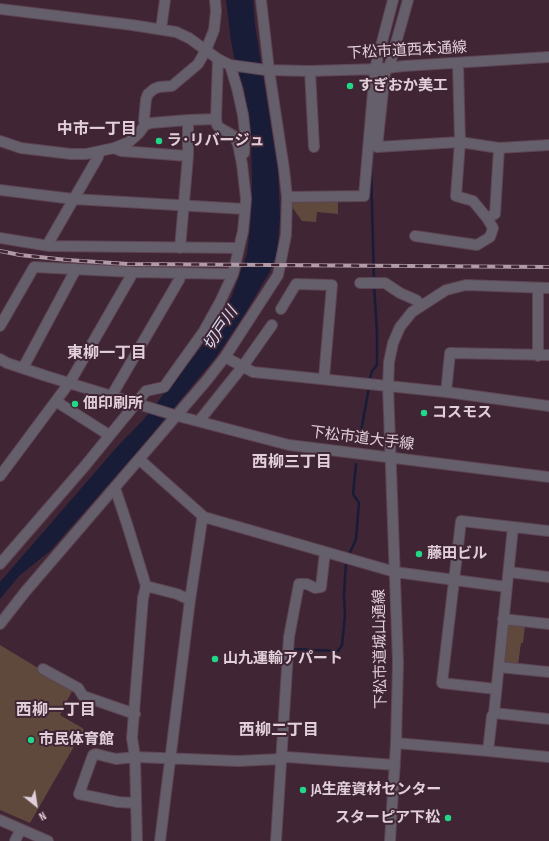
<!DOCTYPE html>
<meta charset="utf-8">
<style>
body{margin:0}
#map{position:relative;width:549px;height:841px;overflow:hidden;background:#402535;font-family:"Sofia Sans Condensed",sans-serif}
canvas{display:block}
.north{position:absolute;left:16px;top:785px;width:40px;height:40px;-webkit-text-stroke:3px #402535;paint-order:stroke;rotate:150deg;font-size:11px;font-weight:700;line-height:16px;text-align:center;color:#e1cfd9}
.north::after{content:'';display:block;margin:auto;width:14px;height:18px;background:#e1cfd9;clip-path:polygon(50% 0,100% 100%,50% 72%,0 100%)}
</style>
<div id="map">
<canvas width="549" height="841"></canvas>
<div class="north">N</div>
</div>
<script>
const ctx = document.querySelector('canvas').getContext('2d');
ctx.lineJoin = 'round';
function fillPath(path, color) { ctx.fillStyle = color; ctx.fill(path, 'evenodd'); }
const poly = rows => new Path2D(rows.map(r => 'M' + r).join(''));
function trace(path, color, width, dash) { ctx.strokeStyle = color; ctx.lineWidth = width; ctx.lineCap = dash ? 'butt' : 'round'; ctx.setLineDash(dash || []); ctx.stroke(path); }
function write(font, color, halo, rows, align = 'center') {
  ctx.font = font + ' "Sofia Sans Condensed","Noto Sans JP",sans-serif'; ctx.lineWidth = 4; ctx.setLineDash([]); ctx.textBaseline = 'middle'; ctx.strokeStyle = halo; ctx.fillStyle = color; for (const [text, x, y, turn = 0] of rows) {
    ctx.save(); ctx.translate(x, y); ctx.rotate((+turn || 0) * Math.PI / 180); ctx.textAlign = isNaN(turn) ? turn : align; if (halo) ctx.strokeText(text, 0, 0); ctx.fillText(text, 0, 0); ctx.restore();
  }
}
fillPath(poly([
 [295,200,338,200,338,214,317,212,316,222,302,221,290,204],
 [506,623,525,625,523,643,521,643,518,665,503,664],
 [0,645,73,689,60,715,84,729,30,823,0,810]
]), '#5e493c');
fillPath(poly([
 [226,0,253,0,255,25,278,171,280,217,277,254,269,273,244,315,216,357,143,445,50,551,19,576,0,599,0,582,117,447,144,419,203,345,232,296,247,254,251,218,252,180,251,135,244,89,237,72,231,41]
]), '#181c36');
trace(poly([
 [371,169,374,280],
 [369,382,372,371,377,365,377,332,374,285],
 [359,443,369,387],
 [348,557,356,539,359,503,353,494,356,464],
 [291,649,338,651,342,645,345,616,344,595,346,562]
]), '#181c36', 2.5);
const minor = poly([
 [408,0,389,68,385,72,377,147,460,142,499,148,549,145],
 [0,9,132,25,176,32,189,38,218,59,230,65,266,70,310,71,378,69,404,66,549,57],
 [161,29,165,0],
 [230,65,237,88,243,115,245,134,244,153],
 [310,71,314,147],
 [145,125,144,120,146,99,148,94,154,89,159,87,172,86,198,64,206,50,214,30,216,11,215,0],
 [0,141,21,148,71,154,86,154,114,148,129,142,139,133,145,125,151,123,188,120,216,119],
 [114,148,121,151,188,156],
 [0,190,73,199,245,209],
 [287,197,364,196,375,69,393,0],
 [487,218,495,214,499,148],
 [415,236,477,245,490,237,493,228,487,218,473,201,456,196,460,142,458,63],
 [0,238,49,246,239,248],
 [49,246,49,242,98,157,99,152],
 [180,248,188,156,188,120],
 [360,283,385,283,400,293,416,300,421,305],
 [538,288,538,356],
 [281,309,296,284,332,285,324,378],
 [0,326,34,267,132,272,233,274],
 [225,357,253,372,446,392,549,406],
 [0,359,7,363,46,376,174,415,289,445,549,477],
 [23,368,76,269],
 [446,392,450,353,549,355],
 [112,395,179,280,181,274],
 [57,402,109,435],
 [199,421,243,366,272,325],
 [140,460,204,517,395,572,507,587],
 [0,476,70,382,131,276,132,272],
 [115,488,127,524,146,586,143,598,132,738,135,757,137,841],
 [0,564,84,467,146,391,164,387,204,331,220,302,233,274,243,231,246,199,242,164,238,144,234,136,220,128,217,125,216,119,218,59],
 [509,572,549,577],
 [146,586,177,594,190,600],
 [503,619,549,624],
 [0,624,25,592,207,380,225,357,278,275,286,235,287,197,284,169,269,70,261,0],
 [499,667,549,672],
 [43,669,78,688,83,696,135,714],
 [496,689,442,683,461,521,549,531],
 [494,713,549,719],
 [396,743,488,751,549,757],
 [488,751,492,716,494,713,513,527],
 [136,803,118,802,79,794,93,755,96,754,116,759,135,757,238,761,281,759,287,757,395,765],
 [0,820,48,841],
 [15,841,21,829],
 [160,841,190,600,202,520,204,517],
 [276,841,289,637,299,584,307,584,315,588,321,587,325,552],
 [390,841,396,743,398,662,388,386,389,362,393,343,400,327,412,312,446,290,466,285,549,288]
]);
trace(minor, '#5d4453', 12);
trace(minor, '#655e6b', 10);
const rail = poly([
 [0,251,20,255,67,260,128,264,549,267]
]);
trace(rail, '#b09ba7', 4);
trace(rail, '#402535', 2.5, [8]);
for (const [x, y, r, color] of [
 [350,86,4,"#21d887"],
 [159,141,4,"#21d887"],
 [75,404,4,"#21d887"],
 [424,413,4,"#21d887"],
 [419,554,4,"#21d887"],
 [215,659,4,"#21d887"],
 [31,740,4,"#21d887"],
 [303,790,4,"#21d887"],
 [448,818,4,"#21d887"]
]) { const dot = new Path2D(); dot.arc(x, y, r, 0, 2 * Math.PI); ctx.fillStyle = color; ctx.fill(dot); trace(dot, '#402535', 1.5); }
write('15px', '#e1cfd9', '#402535', [
 ["下松市道西本通線",407,51,-3],
 ["下松市道大手線",362,439,7],
 ["下松市道城山通線",381,649,-91]
]);
write('bold 15px', '#e1cfd9', '#402535', [
 ["すぎおか美工",358,86],
 ["ラ･リバージュ",167,141],
 ["佃印刷所",83,404],
 ["コスモス",432,413],
 ["藤田ビル",427,554],
 ["山九運輸アパート",223,659],
 ["市民体育館",39,740],
 ["JA生産資材センター",311,790],
 ["スターピア下松",440,818,"right"]
], 'left');
write('bold 16px', '#e1cfd9', '#402535', [
 ["中市一丁目",97,130],
 ["東柳一丁目",107,354],
 ["西柳三丁目",292,463],
 ["西柳一丁目",56,711],
 ["西柳二丁目",279,731]
]);
write('italic 16px', '#d8def5', '#402535', [
 ["切戸川",221,329,-56]
]);
</script>
